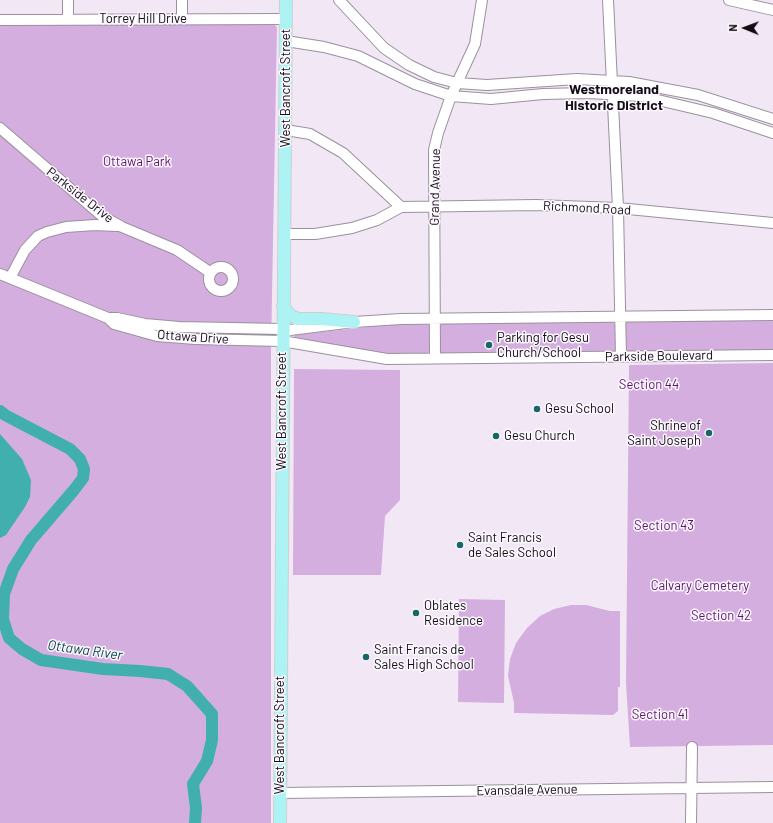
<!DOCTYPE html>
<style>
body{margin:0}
#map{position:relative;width:773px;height:823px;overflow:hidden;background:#f2e8f5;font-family:Barlow,sans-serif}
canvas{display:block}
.north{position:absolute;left:725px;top:8px;width:40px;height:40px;-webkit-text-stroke:3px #fdf7ff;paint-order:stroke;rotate:271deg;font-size:11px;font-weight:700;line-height:16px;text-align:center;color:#110d12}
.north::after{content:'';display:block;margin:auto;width:14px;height:18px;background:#110d12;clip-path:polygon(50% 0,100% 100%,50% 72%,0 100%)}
</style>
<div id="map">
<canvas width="773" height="823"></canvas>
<div class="north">N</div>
</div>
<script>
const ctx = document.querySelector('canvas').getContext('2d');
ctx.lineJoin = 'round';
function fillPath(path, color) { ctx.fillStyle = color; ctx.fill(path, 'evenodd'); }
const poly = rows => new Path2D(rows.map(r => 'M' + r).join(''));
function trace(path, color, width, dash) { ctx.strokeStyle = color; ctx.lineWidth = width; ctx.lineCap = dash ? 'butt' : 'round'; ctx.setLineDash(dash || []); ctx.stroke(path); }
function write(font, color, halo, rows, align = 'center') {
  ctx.font = font + ' Barlow,sans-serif'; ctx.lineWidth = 3; ctx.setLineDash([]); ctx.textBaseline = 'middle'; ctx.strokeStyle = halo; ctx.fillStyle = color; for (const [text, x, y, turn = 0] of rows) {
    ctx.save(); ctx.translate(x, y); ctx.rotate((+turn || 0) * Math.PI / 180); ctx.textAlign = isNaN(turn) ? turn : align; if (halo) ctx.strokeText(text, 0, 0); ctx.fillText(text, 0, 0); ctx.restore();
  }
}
fillPath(poly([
 [272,23,277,27,271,350,271,823,0,823,0,25],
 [773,319,773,351,627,352,625,349,624,325,627,321],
 [611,321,616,325,616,349,614,352,442,353,439,351,439,327,442,323],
 [402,323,429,325,431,349,428,353,390,355,294,337,295,335],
 [773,363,773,745,630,747,626,683,629,365],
 [294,369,400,370,400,500,385,516,381,575,293,575],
 [459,599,505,600,504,703,458,702],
 [571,605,586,605,610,611,620,611,620,687,618,687,618,711,613,715,514,713,514,703,508,676,510,659,516,643,527,628,540,616,554,609]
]), '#d4aedf');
fillPath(poly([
 [0,434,22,459,31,480,30,497,25,507,6,535,0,538]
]), '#42afaf');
trace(poly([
 [0,411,5,415,70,449,80,459,84,469,83,478,74,490,31,540,13,569,4,594,3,619,9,638,22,649,41,660,103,669,140,671,168,674,187,686,212,714,212,740,207,761,193,784,196,808,195,823]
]), '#42afaf', 12);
const minor = poly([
 [68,0,68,19],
 [182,0,182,19],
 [339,0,384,48,409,65,434,77,457,83,487,85,577,79,629,82,698,95,773,119],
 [608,0,618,208,621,356],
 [729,0,773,10],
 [0,20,286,19],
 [286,41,324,47,358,56,415,84,451,96,491,99,543,94,589,93,641,96,713,113,773,133],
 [0,128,102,216,122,227,177,250,211,273],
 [286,130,310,134,343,153,401,207,536,205,618,208,773,223],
 [284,234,315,234,352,228,377,220,401,207],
 '209 279a12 12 0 1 1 24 0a12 12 0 1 1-24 0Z',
 [0,274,108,318,117,318,145,324,179,327,282,329],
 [10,278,25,250,38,236,47,232,66,227,95,225,117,226],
 [108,318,114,324,157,336,195,339,282,341,387,359,773,355],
 [282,331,354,322,401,319,773,315],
 [435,358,434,150,438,133,451,96,475,44,482,0],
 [280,793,773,787],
 [691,823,692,747]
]);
const major = poly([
 [283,306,290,315,298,319,322,319,354,322],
 [280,823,286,0]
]);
trace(minor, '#9a919d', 12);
trace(major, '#cfcfd0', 14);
trace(minor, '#fff', 10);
trace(major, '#adf3f3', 12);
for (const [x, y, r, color] of [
 [489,345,4,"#186767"],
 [537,409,4,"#186767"],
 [709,433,4,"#186767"],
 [496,436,4,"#186767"],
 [460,545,4,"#186767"],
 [416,613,4,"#186767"],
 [366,657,4,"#186767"]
]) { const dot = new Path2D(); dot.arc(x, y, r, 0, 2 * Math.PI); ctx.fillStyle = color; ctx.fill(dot); trace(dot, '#fdf7ff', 1.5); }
write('13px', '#110d12', '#fdf7ff', [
 ["Torrey Hill Drive",143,19],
 ["West Bancroft Street",286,88,-90],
 ["Grand Avenue",435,187,-89],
 ["Parkside Drive",80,195,38],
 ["Richmond Road",587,208,3],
 ["Ottawa Drive",193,337,4],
 ["Parkside Boulevard",659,356,-1],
 ["West Bancroft Street",282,411,-90],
 ["West Bancroft Street",280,735,-90],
 ["Evansdale Avenue",527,790,-1]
]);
write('13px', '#5d146f', '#fdf7ff', [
 ["Ottawa Park",137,162],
 ["Section 44",649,385],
 ["Section 43",664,526],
 ["Calvary Cemetery",700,586],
 ["Section 42",721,616],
 ["Section 41",660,715]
]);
write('13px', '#110d12', '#fdf7ff', [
 ["Parking for Gesu",497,338],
 ["Church/School",497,353],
 ["Gesu School",545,409],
 ["Shrine of",701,426,"right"],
 ["Saint Joseph",701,441,"right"],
 ["Gesu Church",504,436],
 ["Saint Francis",468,538],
 ["de Sales School",468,553],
 ["Oblates",424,606],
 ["Residence",424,621],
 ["Saint Francis de",374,650],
 ["Sales High School",374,665]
], 'left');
write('bold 14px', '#110d12', '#fdf7ff', [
 ["Westmoreland",614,89],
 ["Historic District",614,105]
]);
write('italic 14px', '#064a4a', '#fdf7ff', [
 ["Ottawa River",85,650,8]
]);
</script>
